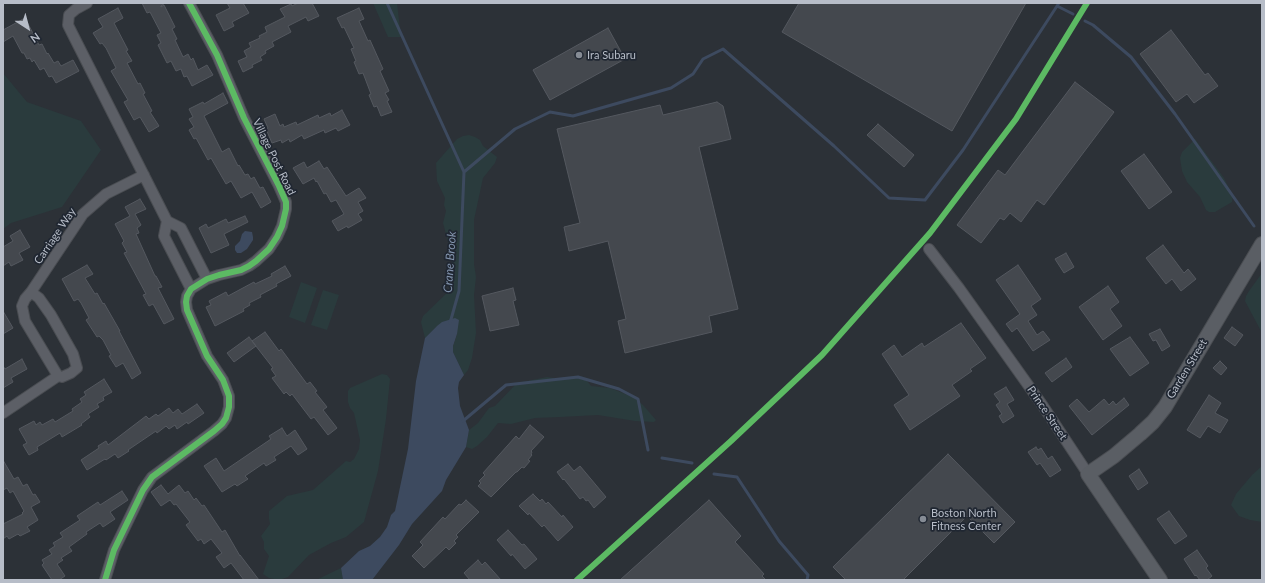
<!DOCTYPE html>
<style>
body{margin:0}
#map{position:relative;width:1265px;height:583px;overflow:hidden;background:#2c3137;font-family:Lato,sans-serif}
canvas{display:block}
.frame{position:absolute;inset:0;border:4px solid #b7bdc8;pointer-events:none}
.north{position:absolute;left:8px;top:8px;width:40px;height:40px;-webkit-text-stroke:3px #202732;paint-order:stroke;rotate:144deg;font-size:11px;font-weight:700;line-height:16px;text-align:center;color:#b7bdc8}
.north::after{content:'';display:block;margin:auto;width:14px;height:18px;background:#b7bdc8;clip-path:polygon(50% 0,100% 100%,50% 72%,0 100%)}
</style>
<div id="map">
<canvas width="1265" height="583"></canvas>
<div class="frame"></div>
<div class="north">N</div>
</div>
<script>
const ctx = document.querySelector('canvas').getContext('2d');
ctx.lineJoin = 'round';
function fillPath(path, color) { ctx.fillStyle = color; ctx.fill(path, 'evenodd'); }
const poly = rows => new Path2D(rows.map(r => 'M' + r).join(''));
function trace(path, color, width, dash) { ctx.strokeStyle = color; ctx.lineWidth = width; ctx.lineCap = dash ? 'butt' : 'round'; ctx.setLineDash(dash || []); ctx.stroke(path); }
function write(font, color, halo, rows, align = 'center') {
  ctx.font = font + ' Lato,sans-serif'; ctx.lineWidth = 3.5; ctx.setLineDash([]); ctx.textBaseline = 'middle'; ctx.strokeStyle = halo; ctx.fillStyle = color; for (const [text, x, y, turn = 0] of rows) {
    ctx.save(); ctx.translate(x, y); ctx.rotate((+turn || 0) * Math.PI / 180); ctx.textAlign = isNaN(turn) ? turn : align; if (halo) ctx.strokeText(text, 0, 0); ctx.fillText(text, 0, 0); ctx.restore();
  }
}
fillPath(poly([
 [373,3,397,3,401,37,388,37],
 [3,73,27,102,81,121,101,150,62,207,11,223,3,229],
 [469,135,475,137,480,140,483,146,497,157,495,163,483,178,474,220,474,264,476,277,474,295,476,333,472,358,468,370,464,375,453,352,453,346,457,334,437,326,425,338,421,322,423,316,450,290,453,278,451,253,443,223,446,211,444,205,445,198,437,181,436,163,457,139,463,136],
 [1195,139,1224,178,1233,196,1232,202,1215,212,1209,212,1206,210,1200,197,1187,182,1182,171,1180,158,1182,152],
 [1262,273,1262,333,1245,301,1246,296,1249,291],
 [301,282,317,288,305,323,289,317],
 [323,290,339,295,327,330,311,325],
 [382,374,387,375,390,379,386,419,378,471,364,522,346,537,331,543,309,555,288,577,279,580,269,578,263,574,269,556,264,549,264,542,261,536,270,524,269,519,269,511,287,496,313,490,346,461,350,462,354,459,359,449,360,440,354,413,350,408,348,402,348,391,350,388],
 [578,376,584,377,591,386,610,388,633,397,643,405,656,420,654,422,635,421,598,415,560,417,535,418,511,424,498,423,487,437,477,446,472,449,466,447,469,430,478,423,489,408,495,406,517,383,547,377,560,379],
 [1262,466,1262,522,1250,520,1239,516,1231,505,1236,494,1252,475],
 [341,568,343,580,316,580]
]), '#2a3b3d');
fillPath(poly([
 [245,231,252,232,253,237,253,240,247,249,241,253,237,253,235,250,235,246,240,241,242,234],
 [455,318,459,320,457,334,453,346,453,352,464,375,459,382,458,388,460,406,469,430,466,447,446,480,442,491,412,524,399,545,372,580,343,580,341,568,359,551,370,546,380,537,387,527,391,515,395,511,408,449,416,381,425,338,437,326,442,322]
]), '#3d4a5f');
trace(poly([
 [387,3,464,172,459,291,450,323],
 [1057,6,1073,14],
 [1085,21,1093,25,1131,57,1175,114,1254,226],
 [464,172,515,129,550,112,573,116,671,88,693,74,703,59,723,49,834,146,889,198,925,200,963,150,1059,3],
 [463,421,506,385,578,377,619,389,638,399,648,450],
 [662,458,692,463],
 [714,474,737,477,779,541,808,575,807,580]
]), '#3d4a5f', 3);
const building = poly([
 [142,3,165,3,161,6,161,7,164,5,175,27,172,29,177,39,175,40,183,57,188,54,191,60,193,58,198,70,207,65,213,75,192,86,187,76,184,77,181,69,176,71,171,61,167,63,158,45,161,43,157,35,161,33,150,12,147,13,142,3],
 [227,3,243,3,249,13,232,22,234,26,224,31,216,15,230,8,227,3],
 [298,3,312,3,319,16,308,21,306,17,288,26,291,32,272,42,274,46,265,51,266,53,260,57,262,60,252,65,253,67,243,72,238,61,247,57,244,51,251,47,249,43,260,38,259,36,267,32,265,27,285,17,280,9,291,4,292,6,298,3],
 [799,3,1026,3,952,131,782,32,799,3],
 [118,8,123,18,114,23,128,50,126,51,132,61,127,63,138,84,140,83,145,93,143,94,152,111,150,112,159,126,149,132,140,117,134,120,124,102,128,100,111,71,116,68,106,48,102,43,100,44,93,33,103,27,98,19,118,8],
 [359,8,364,19,359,21,368,41,370,40,383,69,380,71,389,91,385,93,389,100,387,101,392,112,381,116,377,106,374,107,369,95,371,94,363,73,359,74,354,62,356,61,351,49,354,48,344,27,342,28,337,18,359,8],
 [25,18,39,45,42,44,47,54,48,53,54,63,58,61,61,66,73,60,79,71,56,83,52,76,49,77,44,68,40,70,34,60,32,62,30,58,27,59,24,53,22,53,13,36,3,42,3,30,25,18],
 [608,28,625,59,550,100,533,70,608,28],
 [1171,30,1205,75,1208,73,1218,86,1194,103,1187,94,1176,102,1140,54,1171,30],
 [1075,82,1114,112,1044,205,1037,200,1021,222,1010,213,1004,220,1000,218,981,243,957,225,998,170,1005,175,1075,82],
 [223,93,228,103,204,116,222,152,229,148,238,166,239,165,245,175,248,174,251,179,254,177,260,188,263,187,271,202,261,208,252,192,241,198,231,181,226,184,211,158,208,160,196,138,194,139,189,130,194,127,189,119,193,117,189,109,203,102,204,104,223,93],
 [717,102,723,106,731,139,699,147,738,309,709,316,712,332,625,353,618,321,626,319,608,241,569,251,564,227,580,223,557,129,660,105,663,115,717,102],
 [342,110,350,125,338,131,336,128,325,133,324,130,304,139,302,135,290,142,289,139,282,143,281,140,272,143,266,129,268,128,264,119,275,114,280,126,283,124,284,127,296,122,297,125,318,115,319,118,330,113,331,116,342,110],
 [878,124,914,155,904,167,867,135,878,124],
 [1144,154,1172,192,1149,209,1121,171,1144,154],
 [319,161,324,169,327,167,346,196,359,188,366,198,358,202,363,211,358,214,362,220,348,228,347,226,338,231,332,221,344,214,336,200,331,202,326,193,324,194,317,181,316,182,314,178,303,184,293,168,304,162,307,168,319,161],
 [140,199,146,209,135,214,141,225,137,228,139,233,136,234,155,276,156,276,162,287,158,288,174,319,164,324,153,304,149,306,143,295,146,294,124,253,127,252,122,243,124,241,115,224,130,216,125,207,140,199],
 [245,216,248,222,224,234,229,245,211,253,199,228,206,224,208,228,226,219,228,223,245,216],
 [20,230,30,247,19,253,23,260,11,266,9,262,3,266,3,247,13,241,10,236,20,230],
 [1163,245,1184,273,1188,269,1196,279,1181,291,1172,279,1166,284,1146,258,1163,245],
 [1066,253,1074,267,1064,273,1055,259,1066,253],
 [87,265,93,274,85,278,95,294,97,293,103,304,104,303,120,331,119,331,141,373,132,379,123,363,116,367,109,356,111,355,103,340,99,336,97,337,86,320,89,318,81,303,78,299,74,301,62,279,87,265],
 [1018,265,1041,299,1031,306,1037,315,1028,321,1037,335,1043,331,1050,340,1033,351,1017,328,1012,332,1006,324,1020,314,996,280,1018,265],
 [285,266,291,276,276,284,277,286,260,295,261,297,249,303,250,305,243,309,244,311,215,326,206,307,211,305,209,301,226,292,228,296,254,282,255,284,272,276,271,274,285,266],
 [1108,286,1119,302,1110,309,1122,326,1103,340,1079,307,1108,286],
 [513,288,516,300,513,301,519,325,490,331,482,296,513,288],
 [3,311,13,328,3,334,3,311],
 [961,323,986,358,970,369,972,371,952,385,960,396,910,430,894,405,909,395,882,354,894,345,902,357,922,343,924,347,961,323],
 [1232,327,1243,335,1235,346,1224,338,1232,327],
 [1160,329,1170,346,1162,351,1156,340,1153,341,1149,334,1160,329],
 [265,332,279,351,281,349,307,384,310,382,317,391,315,392,327,407,323,410,337,428,328,435,314,417,311,419,292,394,290,396,286,392,284,394,272,378,276,376,271,369,273,368,252,341,265,332],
 [249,337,256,346,234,362,227,353,249,337],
 [1130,337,1149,363,1130,376,1110,349,1130,337],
 [1066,358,1072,367,1052,382,1045,373,1066,358],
 [22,359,27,369,11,378,13,382,3,388,3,366,5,369,22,359],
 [1220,361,1227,368,1221,375,1213,368,1220,361],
 [104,379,112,392,103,397,104,400,97,404,99,407,88,414,90,417,81,424,82,425,62,437,60,433,37,447,38,450,29,455,23,445,27,443,19,429,34,421,36,425,40,422,42,425,53,419,55,422,73,411,72,409,82,402,80,399,86,395,84,392,104,379],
 [1006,387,1014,400,1007,404,1014,416,1003,423,999,416,1002,414,996,405,1000,402,994,394,1006,387],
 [1209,395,1221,403,1215,413,1228,420,1220,433,1208,426,1200,438,1187,430,1209,395],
 [1124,398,1129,405,1092,435,1069,406,1077,399,1089,412,1104,399,1109,405,1113,401,1116,405,1124,398],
 [197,404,204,413,188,424,187,422,177,429,175,425,169,429,166,426,157,433,156,431,128,450,129,451,118,458,115,454,106,460,105,459,87,470,81,460,99,448,98,446,106,441,108,445,146,416,149,419,156,414,158,416,169,408,173,413,178,409,182,414,197,404],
 [530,425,544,437,531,451,532,452,531,454,532,455,528,460,530,461,524,468,522,467,517,472,516,472,491,497,478,486,481,483,479,481,485,475,483,473,516,436,519,439,530,425],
 [282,428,287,436,295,430,307,449,298,455,291,446,274,457,276,460,266,466,264,463,245,476,248,479,237,486,235,484,222,492,204,466,216,458,224,471,271,439,269,436,282,428],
 [1036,447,1038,450,1041,448,1048,459,1052,456,1061,470,1050,477,1040,463,1037,465,1028,452,1036,447],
 [948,454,1015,522,994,543,967,516,903,580,846,580,833,567,948,454],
 [3,460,14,479,18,477,23,486,27,484,33,495,35,494,40,502,31,507,38,520,27,527,30,531,20,536,18,534,9,539,7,536,3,539,3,524,23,514,22,513,24,511,13,491,10,493,7,488,3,490,3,460],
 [568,464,574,471,580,466,606,497,594,508,588,500,586,501,583,497,580,499,564,479,563,480,557,472,568,464],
 [1139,469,1148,483,1138,490,1129,476,1139,469],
 [161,485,168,494,179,485,185,493,188,491,194,500,196,498,202,506,204,505,222,532,225,530,240,556,240,555,259,580,244,580,231,563,224,568,216,557,222,553,211,539,204,544,201,539,198,541,186,525,190,522,176,504,174,505,170,500,161,506,151,492,161,485],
 [122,491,128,500,110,512,115,519,103,527,100,523,86,532,87,534,69,547,72,551,61,558,63,560,57,564,65,576,59,580,52,580,42,565,44,563,42,560,52,554,49,550,55,546,53,543,63,537,60,533,80,520,77,516,98,502,100,505,122,491],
 [533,494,540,501,542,499,546,504,548,502,562,517,563,515,573,527,558,541,544,525,542,527,529,513,528,515,519,506,533,494],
 [466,500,479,512,456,535,458,537,454,541,456,543,449,550,446,547,424,568,412,556,423,545,420,542,443,517,445,519,459,504,461,505,466,500],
 [709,500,741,536,735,542,764,574,762,576,766,580,620,580,709,500],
 [1169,511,1187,536,1175,544,1157,519,1169,511],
 [508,530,522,545,524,544,537,559,525,569,512,554,511,556,497,540,508,530],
 [1197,550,1208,566,1206,568,1212,576,1207,580,1200,580,1196,575,1195,576,1184,559,1197,550],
 [478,560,482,565,485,562,501,580,470,580,464,573,478,560]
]);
fillPath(building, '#44484e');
trace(building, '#54585f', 1);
const street = poly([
 [87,3,76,9,69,15,68,25,72,33,167,221],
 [929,249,959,288,1043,406,1088,474],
 [191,289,164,236,167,221,181,228,207,279],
 [58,376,25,321,22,306,25,299,31,292,83,214,106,194,144,175],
 [3,413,58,376,62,377,71,373,77,368,73,354,51,315,39,298,31,292],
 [105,580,114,550,143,490,152,477,214,431,222,424,226,418,229,407,229,396,223,380,207,356,187,310,186,302,187,296,191,289,207,279,219,275,241,270,249,266,256,261,269,249,277,237,282,226,286,209,286,202,279,186,244,118,217,55,189,3]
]);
const secondary = poly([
 [1160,580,1088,474,1114,456,1140,434,1153,422,1165,407,1262,244]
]);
trace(street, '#4a4d52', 12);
trace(secondary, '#4a4d52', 16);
trace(street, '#5c5f66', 10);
trace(secondary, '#5a5e64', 14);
trace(poly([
 [105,580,114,550,143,490,152,477,214,431,222,424,226,418,229,407,229,396,223,380,207,356,187,310,186,302,187,296,191,289,207,279,219,275,241,270,249,266,256,261,269,249,277,237,282,226,286,209,286,202,279,186,244,118,217,55,189,3],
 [577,580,731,441,822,355,930,233,1016,119,1087,3]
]), '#5cba63', 6);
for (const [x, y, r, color] of [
 [579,55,4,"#868c95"],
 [923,519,4,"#868c95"]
]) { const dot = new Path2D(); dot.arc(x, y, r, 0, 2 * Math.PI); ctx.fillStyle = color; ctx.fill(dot); trace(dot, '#202732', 1.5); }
write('11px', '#b7bdc8', '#202732', [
 ["Ira Subaru",587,55],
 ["Boston North",931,513],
 ["Fitness Center",931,526]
], 'left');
write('11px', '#b7bdc8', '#202732', [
 ["Village Post Road",274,157,64],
 ["Carriage Way",55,236,-56],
 ["Garden Street",1187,369,-59],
 ["Prince Street",1047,413,56]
]);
write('italic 12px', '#8293ac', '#202732', [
 ["Crane Brook",450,262,-86]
]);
</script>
